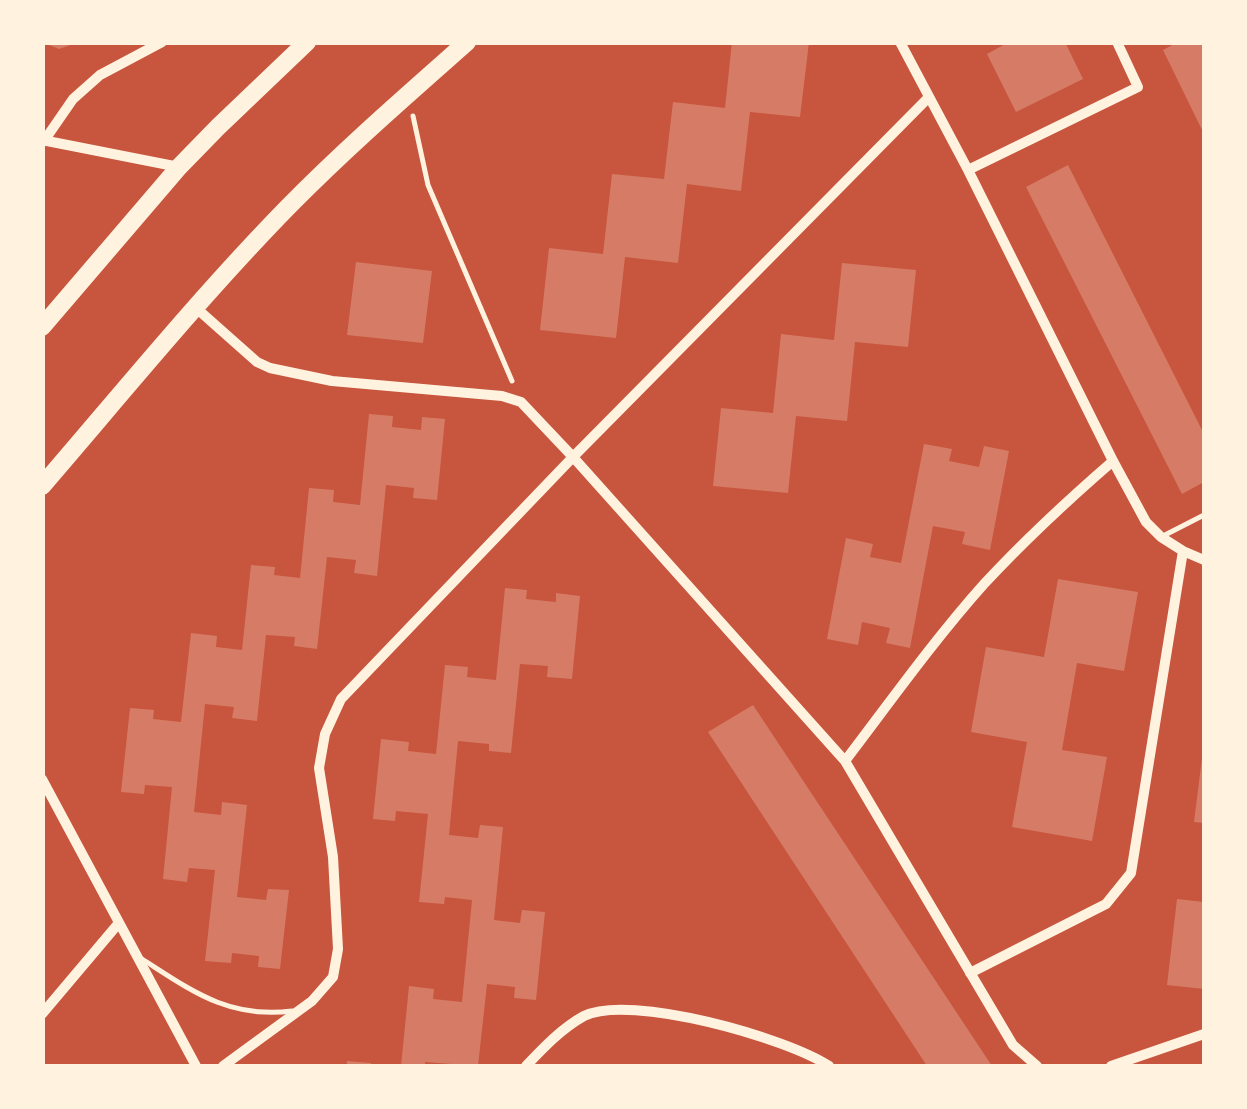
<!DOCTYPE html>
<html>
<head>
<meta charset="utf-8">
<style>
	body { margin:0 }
	#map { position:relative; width:1247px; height:1109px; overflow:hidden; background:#c8553d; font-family:"Crimson Pro",serif }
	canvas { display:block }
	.frame { position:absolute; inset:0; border:45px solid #fff3e0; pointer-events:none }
</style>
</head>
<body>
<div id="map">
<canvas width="1247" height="1109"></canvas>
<div class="frame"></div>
</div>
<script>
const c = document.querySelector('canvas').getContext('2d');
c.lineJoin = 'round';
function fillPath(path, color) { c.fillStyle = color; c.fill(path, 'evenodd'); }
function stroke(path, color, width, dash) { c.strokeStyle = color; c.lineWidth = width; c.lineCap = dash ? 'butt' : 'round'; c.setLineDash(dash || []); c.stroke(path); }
const building = new Path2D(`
	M42,42H76V43L59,49Z
	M732,42H809L800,117L750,112L741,191L687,184L678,263L625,257L616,338L540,330L549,248L603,254L612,174L664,179L673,102L725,108Z
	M1009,42H1065L1083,79L1016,112L987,54Z
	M1178,42H1204V134L1163,50Z
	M1068,165L1204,434V482L1182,494L1026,187Z
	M356,262L432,271L423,343L347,335Z
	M842,263L916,270L908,347L855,342L847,421L796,416L788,493L713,486L721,408L773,413L781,334L834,340Z
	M369,414L393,416L392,427L421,430L422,417L445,419L437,500L413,498L414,488L386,485L377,576L354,573L356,560L327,557L317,649L294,646L295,637L266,635L257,721L232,718L234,707L205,704L194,812L221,815L222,802L247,805L237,897L266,900L268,889L289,890L280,969L258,967L259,956L232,953L231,963L205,961L215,870L189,868L187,882L163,879L172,787L145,785L144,794L121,792L130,708L154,710L153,719L181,722L191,633L217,636L216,647L242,650L251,565L275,567L274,575L300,578L309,488L334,490L333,502L360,505Z
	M924,444L952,449L949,461L979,467L984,446L1009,451L990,550L962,544L965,532L933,526L910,648L886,643L890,628L862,622L858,645L827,639L846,538L873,544L870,557L901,563Z
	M1058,579L1138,592L1124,671L1077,663L1062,750L1107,757L1092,841L1012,827L1027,742L971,732L986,647L1044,657Z
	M505,588L527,590L526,599L556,602V593L580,596L572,679L547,677L548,666L520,664L511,753L489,751V744L458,741L449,835L478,838L480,825L503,827L494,920L520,923L522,910L545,912L536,1000L514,998L515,987L487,984L478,1066L425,1062V1066H401L409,986L434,989L433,999L462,1002L472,900L445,897L444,904L419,902L428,814L396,811L395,821L373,819L381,739L409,742L408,751L436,754L445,665L468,667L467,677L496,680Z
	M753,705L992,1066H927L708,732Z
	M1202,758L1204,759V823L1194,822Z
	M1177,899L1204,902V989L1167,985Z
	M347,1061L371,1063V1066H347Z`);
const path = new Path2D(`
	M413,116L428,185L512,381`);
const service = new Path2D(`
	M1163,536L1204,515
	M142,959C192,991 229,1019 292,1011`);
const minor = new Path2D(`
	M900,42L968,170L1113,461L1146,522L1161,537L1183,551L1204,560
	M42,140L179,167
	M44,141L73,99L100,75L162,42
	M968,170L1138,87L1117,42
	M195,307L257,362L270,368L332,381L502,396L521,402L573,457L845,761L1013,1045L1037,1066
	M845,761C890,702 934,640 984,584C1024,541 1068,500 1113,461
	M42,779L196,1066
	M970,973L1106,904L1131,873L1183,551
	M42,1014L118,924
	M223,1066L312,1001L333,977L338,949L333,857L319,768L325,734L341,699L573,457L929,97
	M526,1066C543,1048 562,1028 584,1016C630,993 787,1038 829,1066
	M1111,1066L1204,1034`);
const primary = new Path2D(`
	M42,327L179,167L218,127L307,42
	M42,486C123,392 201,296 288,207C345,149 406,96 467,42`);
fillPath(building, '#d67c66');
stroke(path, '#fff3e0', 5);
stroke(service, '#fff3e0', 5);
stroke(minor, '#fff3e0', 10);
stroke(primary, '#fff3e0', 18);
</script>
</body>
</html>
